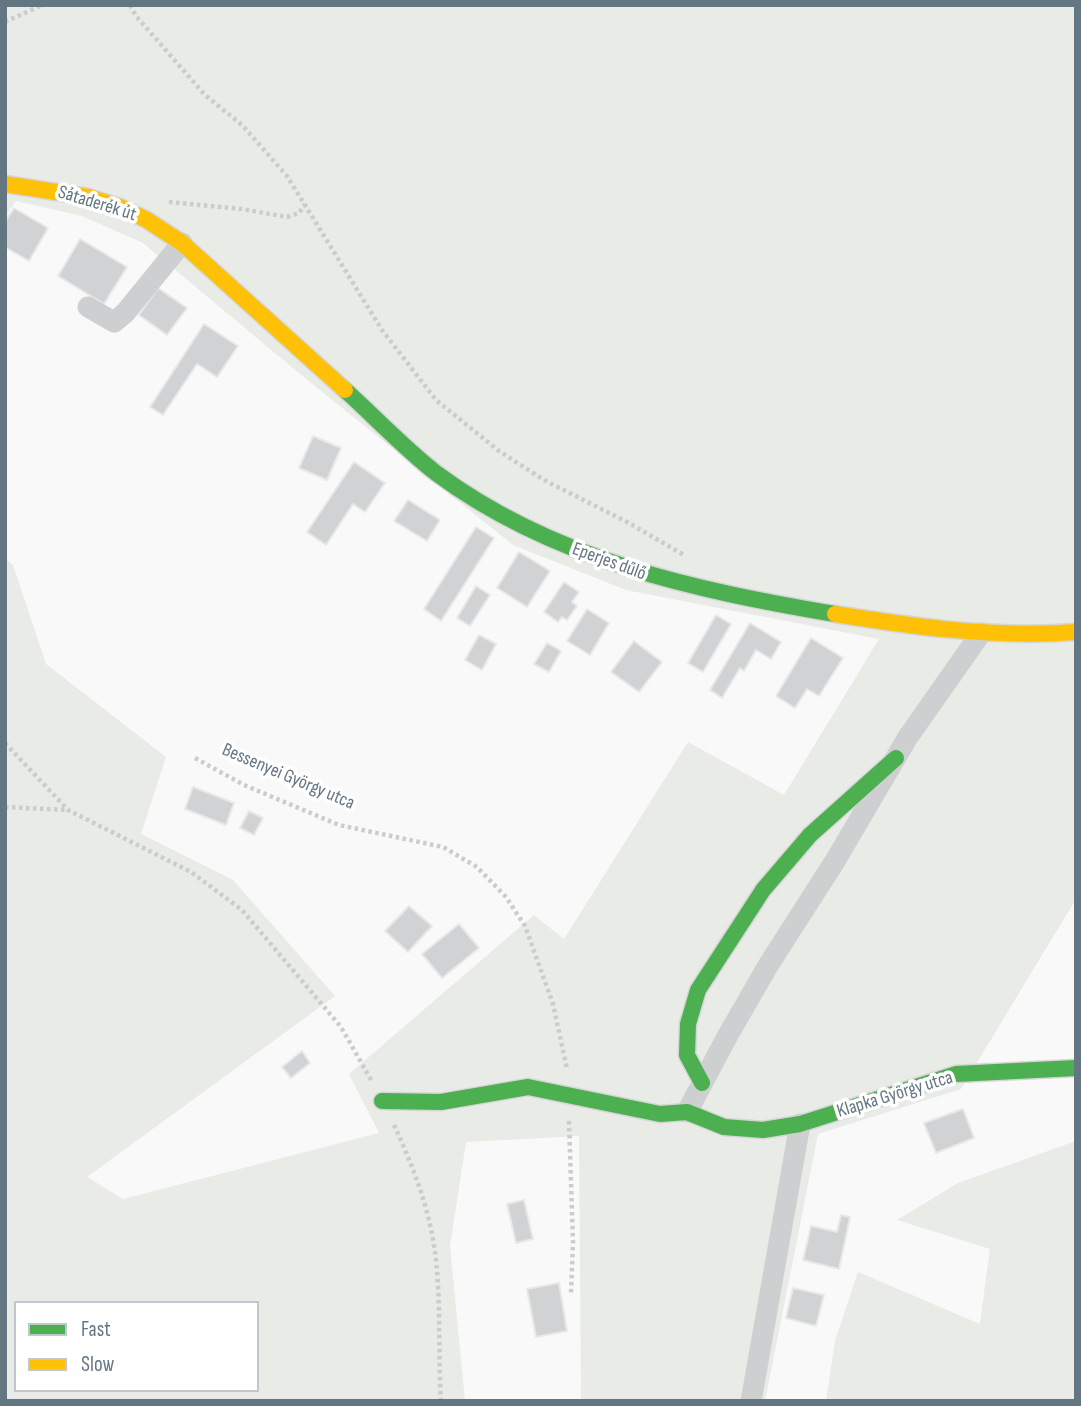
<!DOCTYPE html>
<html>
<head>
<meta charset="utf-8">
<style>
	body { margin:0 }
	#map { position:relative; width:1081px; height:1406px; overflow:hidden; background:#f9f9f9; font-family:"Sofia Sans Condensed",sans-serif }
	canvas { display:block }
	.frame { position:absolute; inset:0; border:7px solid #657683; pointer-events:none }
	.legend { position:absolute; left:14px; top:1301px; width:245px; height:91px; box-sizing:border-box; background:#fff; border:2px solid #c1c8cd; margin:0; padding:9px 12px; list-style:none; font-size:21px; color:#657683 }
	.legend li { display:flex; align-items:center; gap:14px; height:35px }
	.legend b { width:35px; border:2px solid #c1c8cd }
</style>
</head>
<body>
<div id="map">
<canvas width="1081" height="1406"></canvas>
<div class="frame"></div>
<ul class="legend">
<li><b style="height:9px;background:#4caf50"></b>Fast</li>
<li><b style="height:9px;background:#ffc107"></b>Slow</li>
</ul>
</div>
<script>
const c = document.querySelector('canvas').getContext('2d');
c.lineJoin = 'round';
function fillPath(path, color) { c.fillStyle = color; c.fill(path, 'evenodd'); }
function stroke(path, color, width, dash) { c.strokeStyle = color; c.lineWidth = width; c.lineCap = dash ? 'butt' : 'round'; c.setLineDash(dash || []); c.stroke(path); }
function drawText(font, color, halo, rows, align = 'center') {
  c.font = font + ' "Sofia Sans Condensed",sans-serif'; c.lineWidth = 7; c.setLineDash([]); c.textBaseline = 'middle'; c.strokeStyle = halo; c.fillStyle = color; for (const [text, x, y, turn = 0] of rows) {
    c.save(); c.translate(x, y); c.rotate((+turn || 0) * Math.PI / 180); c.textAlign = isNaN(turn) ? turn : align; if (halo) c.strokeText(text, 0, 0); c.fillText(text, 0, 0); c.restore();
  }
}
const green = new Path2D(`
	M5,5H1076V899L961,1089L818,1134L765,1401H581L579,1136L466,1142L450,1246L465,1401H5V558L13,565L46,664L166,757L141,834L233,880L335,996L87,1177L123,1199L379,1133L349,1074L534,915L564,939L688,742L784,795L879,639L626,590L513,545L306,379L143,243L82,216L16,201L5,217ZM16,1303H257V1390H16Z
	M1076,1141V1401H826L835,1341L858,1272L980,1324L990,1249L897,1220L958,1183Z`);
const building = new Path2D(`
	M14,208L48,228L29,261L5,247V222Z
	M80,239L127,267L104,304L58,276Z
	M158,288L187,308L167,335L139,315Z
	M204,324L238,346L217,377L197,364L163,415L150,407Z
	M313,436L341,448L327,480L299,468Z
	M354,462L385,483L365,512L353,504L326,545L307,532Z
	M408,500L440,520L427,541L394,521Z
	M476,527L494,538L441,621L424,609Z
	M519,552L550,571L527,607L497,588Z
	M564,582L579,592L572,602L577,606L567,620L562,617L558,622L544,612Z
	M476,586L490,595L470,626L457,618Z
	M587,609L609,623L590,655L567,641Z
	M716,615L731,624L703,672L688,663Z
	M750,623L781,642L771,659L756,650L744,671L740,668L722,698L710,690Z
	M479,635L496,644L482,670L465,660Z
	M811,638L843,658L819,696L807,689L795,708L776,696Z
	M634,641L662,662L639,692L611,672Z
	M547,643L561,651L549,672L534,664Z
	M193,787L234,803L226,825L185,809Z
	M249,811L263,818L254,835L240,828Z
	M409,906L432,926L408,952L385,931Z
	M459,924L479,948L442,978L422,954Z
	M302,1051L310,1063L291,1078L282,1067Z
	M963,1109L974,1138L936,1153L924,1123Z
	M524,1200L533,1239L516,1243L507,1204Z
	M841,1215L850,1217L839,1269L803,1260L811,1226L837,1232Z
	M559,1283L567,1331L536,1337L527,1289Z
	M793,1288L824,1295L816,1326L786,1318Z`);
const path = new Path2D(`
	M130,5L136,16L205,95L242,125L287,176L382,330L436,400L499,451L544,480L627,522L684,555
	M5,22L42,5
	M169,202L242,209L287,217L299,213L305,204
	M5,743L68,810L191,872L242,910L341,1027L371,1080
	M195,758L244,785L339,825L443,847L477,867L506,897L525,926L553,1004L567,1069
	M5,807L67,810
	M569,1121L573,1242L571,1294
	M394,1125C414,1168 431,1213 436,1260C441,1306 438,1354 441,1401`);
const street = new Path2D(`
	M88,307L114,322L125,313L182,243
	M687,1112L728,1035L769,964L835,861L908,737L981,633
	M751,1401L800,1124`);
const fast = new Path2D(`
	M345,390C375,417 404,448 436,473C553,560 694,590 835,614
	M702,1083L687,1055L688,1024L698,990L763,890L810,835L896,758
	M382,1101L441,1102L528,1087L660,1114L687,1112L724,1127L763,1130L800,1124L956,1074L1076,1068`);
const slow = new Path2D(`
	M5,184L88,197L120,207L147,220L182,243L345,390
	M835,614C916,627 994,638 1076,632`);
const streetNames = [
	["Sátaderék út",97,204,17],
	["Eperjes dűlő",609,562,20],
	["Bessenyei György utca",288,777,23],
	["Klapka György utca",895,1095,-17]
];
fillPath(green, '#e8ebe6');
fillPath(building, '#d0d2d3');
stroke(building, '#e8e8e8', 2);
stroke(fast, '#d5d6d7', 19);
stroke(slow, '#d5d6d7', 19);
stroke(path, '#cbcccd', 4.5, [3.5, 3.5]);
stroke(street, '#cecfd0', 21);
stroke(fast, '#4caf50', 16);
stroke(slow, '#ffc107', 16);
drawText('19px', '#657683', '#fff', streetNames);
</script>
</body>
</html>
